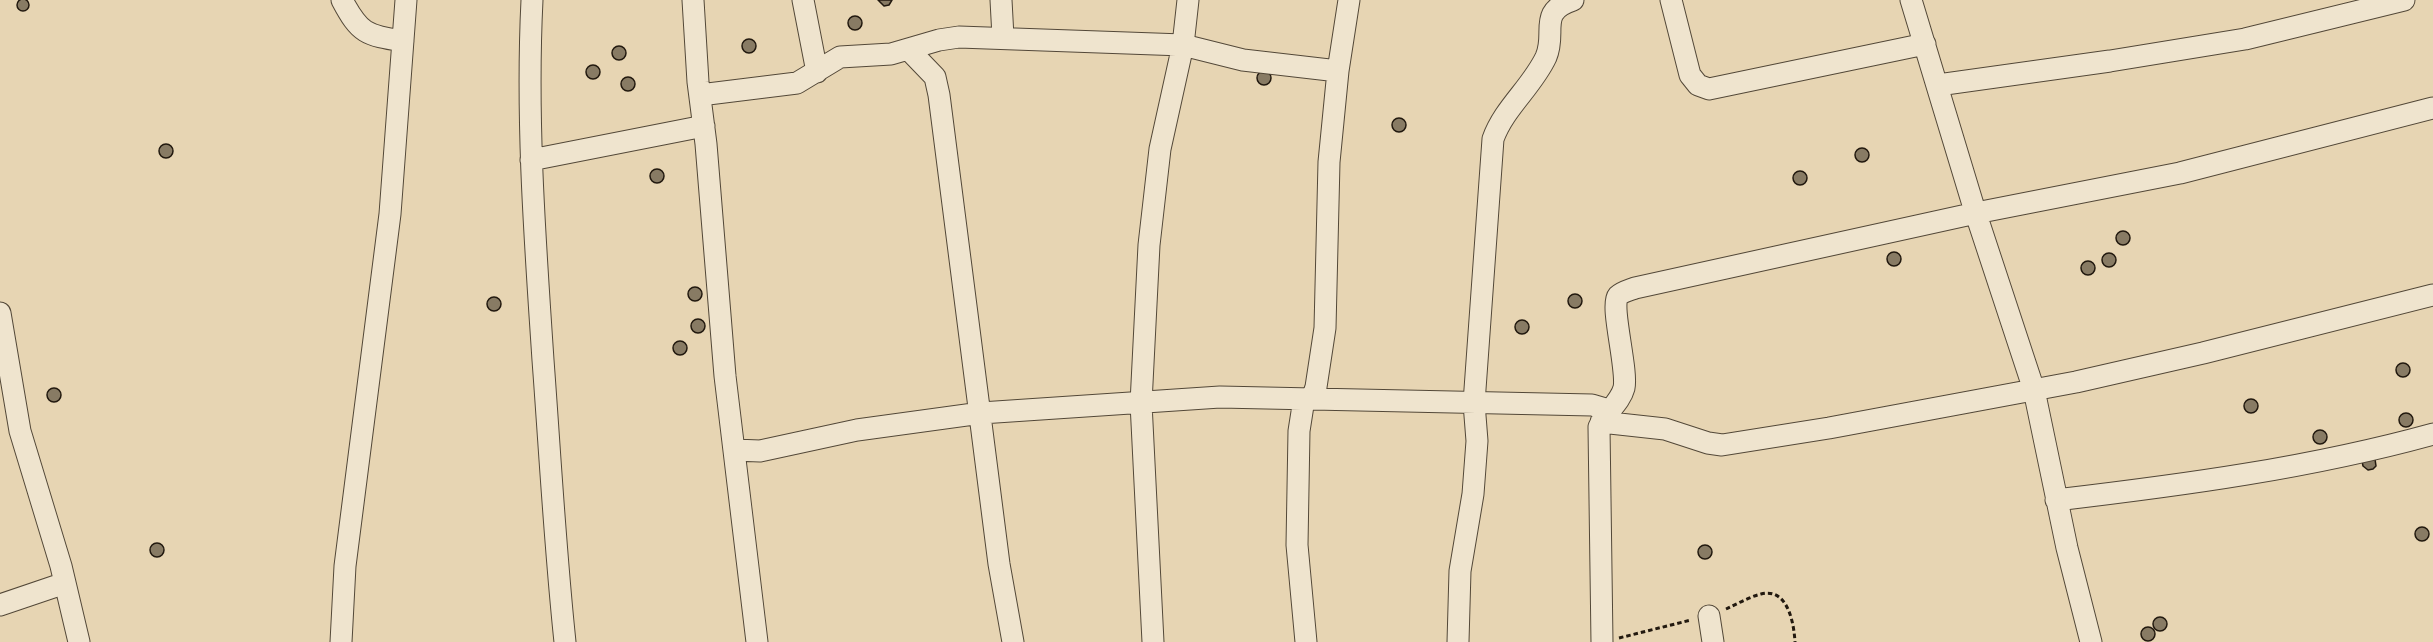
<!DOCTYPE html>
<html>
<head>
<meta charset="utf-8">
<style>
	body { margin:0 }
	canvas { display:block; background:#e7d5b3 }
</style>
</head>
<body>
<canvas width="2433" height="642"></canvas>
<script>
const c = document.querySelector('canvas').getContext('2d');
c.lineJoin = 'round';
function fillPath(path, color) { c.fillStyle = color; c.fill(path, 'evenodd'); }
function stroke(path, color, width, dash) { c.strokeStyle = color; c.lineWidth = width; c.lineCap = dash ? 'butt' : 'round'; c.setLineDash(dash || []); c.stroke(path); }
const building = new Path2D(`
	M17 5a6 6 0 1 1 12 0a6 6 0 1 1-12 0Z
	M878,0H892L889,5L884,6Z
	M848 23a7 7 0 1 1 14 0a7 7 0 1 1-14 0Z
	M742 46a7 7 0 1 1 14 0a7 7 0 1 1-14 0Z
	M612 53a7 7 0 1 1 14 0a7 7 0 1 1-14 0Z
	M586 72a7 7 0 1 1 14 0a7 7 0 1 1-14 0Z
	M1257 78a7 7 0 1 1 14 0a7 7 0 1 1-14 0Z
	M621 84a7 7 0 1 1 14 0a7 7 0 1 1-14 0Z
	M1392 125a7 7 0 1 1 14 0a7 7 0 1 1-14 0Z
	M159 151a7 7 0 1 1 14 0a7 7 0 1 1-14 0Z
	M1855 155a7 7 0 1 1 14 0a7 7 0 1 1-14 0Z
	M650 176a7 7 0 1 1 14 0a7 7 0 1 1-14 0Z
	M1793 178a7 7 0 1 1 14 0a7 7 0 1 1-14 0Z
	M2116 238a7 7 0 1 1 14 0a7 7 0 1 1-14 0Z
	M1887 259a7 7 0 1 1 14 0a7 7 0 1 1-14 0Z
	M2102 260a7 7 0 1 1 14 0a7 7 0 1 1-14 0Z
	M2081 268a7 7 0 1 1 14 0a7 7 0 1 1-14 0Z
	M688 294a7 7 0 1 1 14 0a7 7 0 1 1-14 0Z
	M1568 301a7 7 0 1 1 14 0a7 7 0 1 1-14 0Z
	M487 304a7 7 0 1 1 14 0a7 7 0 1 1-14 0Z
	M691 326a7 7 0 1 1 14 0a7 7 0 1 1-14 0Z
	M1515 327a7 7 0 1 1 14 0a7 7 0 1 1-14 0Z
	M673 348a7 7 0 1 1 14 0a7 7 0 1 1-14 0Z
	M2396 370a7 7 0 1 1 14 0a7 7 0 1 1-14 0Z
	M47 395a7 7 0 1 1 14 0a7 7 0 1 1-14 0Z
	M2244 406a7 7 0 1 1 14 0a7 7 0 1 1-14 0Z
	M2399 420a7 7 0 1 1 14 0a7 7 0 1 1-14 0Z
	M2313 437a7 7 0 1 1 14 0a7 7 0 1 1-14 0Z
	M2375,459L2376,466L2373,469L2368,470L2363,466L2362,461Z
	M2415 534a7 7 0 1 1 14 0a7 7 0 1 1-14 0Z
	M150 550a7 7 0 1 1 14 0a7 7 0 1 1-14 0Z
	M1698 552a7 7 0 1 1 14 0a7 7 0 1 1-14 0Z
	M2153 624a7 7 0 1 1 14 0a7 7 0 1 1-14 0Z
	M2141 634a7 7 0 1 1 14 0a7 7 0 1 1-14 0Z`);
const path = new Path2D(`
	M1726,609C1737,604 1749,597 1761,594C1788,587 1794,624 1795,642
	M1619,638L1691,620`);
const minor = new Path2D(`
	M342,0C360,34 366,35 403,41
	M532,0C526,120 535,240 543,360C550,454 555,548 565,642
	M693,0L698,82L706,144L725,376L757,642
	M803,0L817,72
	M1001,0L1003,37
	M1671,0L1690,75L1698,85L1709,89L1925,44
	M1911,0L1974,208L2034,390L2067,548L2091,642
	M909,50L935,77L939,95L999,564L1013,642
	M1938,85L2110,61L2245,39L2404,0
	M700,95L797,83L840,57L891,54L939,40L959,37L1183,45L1243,60L1338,71
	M531,160L704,126
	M0,313L20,431L61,566L79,642
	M1304,399L1299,431L1297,545L1306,642
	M1312,399L1316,387L1325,328L1329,162L1338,71L1349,0
	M1601,422L1665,429L1708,443L1722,445L1829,428L2076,382L2203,353L2433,295
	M734,450L760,451L857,430L981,413L1220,397L1592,405L1609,410
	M2056,500C2183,485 2310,468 2433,434
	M0,605L65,583
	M1709,616L1713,642
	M341,642L345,566L390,214L406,0
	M1153,642L1141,403L1149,245L1160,149L1183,45L1188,0
	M1458,642L1460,571L1473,494L1477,441L1474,403L1493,139C1504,108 1532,87 1546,57C1557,32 1537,12 1573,0
	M1602,642L1599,427C1605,413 1620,403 1624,388C1628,370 1610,305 1618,296C1622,292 1630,290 1635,288L1976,213L2180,173L2433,108`);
fillPath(building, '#887b64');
stroke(building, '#22190f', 1.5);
stroke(minor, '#534838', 23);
stroke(path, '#22190f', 3, [4.5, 3]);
stroke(minor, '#efe4ce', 21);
</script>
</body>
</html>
